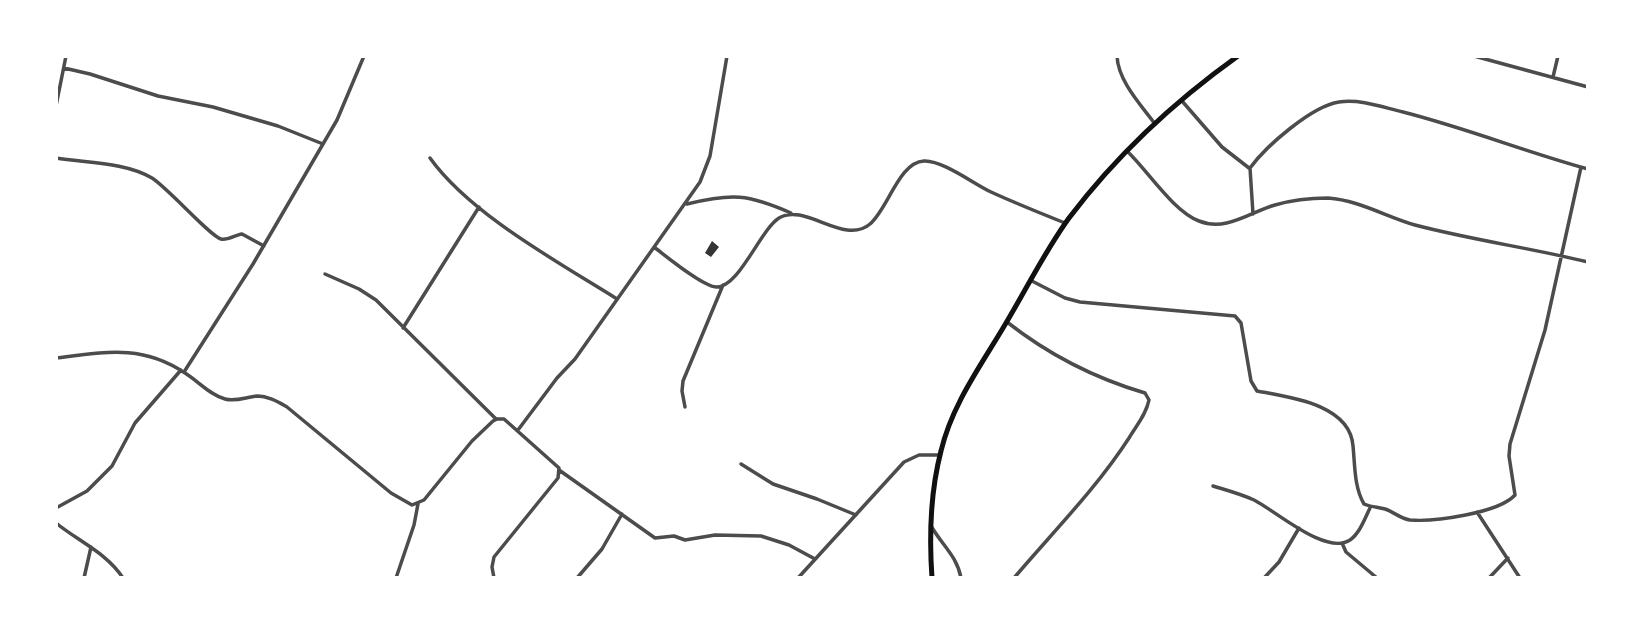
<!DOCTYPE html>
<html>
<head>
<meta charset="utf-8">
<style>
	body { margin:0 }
	#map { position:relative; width:1644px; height:634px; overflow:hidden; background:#fff; font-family:Lato,sans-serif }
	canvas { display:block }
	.frame { position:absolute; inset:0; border:58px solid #fff; pointer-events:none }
</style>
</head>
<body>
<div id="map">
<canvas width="1644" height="634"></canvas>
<div class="frame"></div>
</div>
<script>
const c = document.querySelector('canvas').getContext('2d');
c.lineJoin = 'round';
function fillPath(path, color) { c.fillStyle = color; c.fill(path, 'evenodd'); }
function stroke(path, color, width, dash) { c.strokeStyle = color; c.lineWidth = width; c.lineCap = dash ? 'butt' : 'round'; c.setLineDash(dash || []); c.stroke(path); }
const building = new Path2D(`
	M712,241L719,247L711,257L705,253Z`);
const minor = new Path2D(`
	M1117,56C1118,81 1141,105 1155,124
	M1474,56L1588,87
	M64,68L90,74L158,96L213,107L278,126L323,144
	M1553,77L1558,56
	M1182,101L1222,147L1249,168
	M56,106L66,56
	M1127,151C1148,171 1173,211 1199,221C1226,232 1250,212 1275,205C1292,200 1311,198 1328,198C1358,200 1387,217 1415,225C1472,240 1531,248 1588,262
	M56,158C86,163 125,162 152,178C168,188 210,236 221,239C227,241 235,235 242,234L264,246
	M430,158C470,214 558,262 617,299
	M687,204C732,193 748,194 791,213
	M1253,214L1250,168C1266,146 1312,106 1339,102C1361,99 1382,107 1403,112C1466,128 1526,152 1588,169
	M654,247C666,256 702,286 716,287C739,288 760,230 779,218C805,202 844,246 870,224C888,209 899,162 924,161C942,160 974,184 991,192C1015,203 1040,213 1065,223
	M325,274L359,289L376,300L496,419
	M1030,280L1065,298L1080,302L1235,316L1241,323L1251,381L1257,391C1289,397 1350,404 1353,446C1355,465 1354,487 1364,504C1371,507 1378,507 1385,509C1394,512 1401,519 1410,520C1434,522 1499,513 1515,495L1509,456L1510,444L1545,330L1581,167
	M1007,322C1049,355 1094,378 1145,393L1149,400C1146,415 1136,426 1129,438C1096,489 1053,532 1014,578
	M403,328L479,207
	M56,358C105,352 142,344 185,373C198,381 210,395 225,399C236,402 246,397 257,396C268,396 278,402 287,407L391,493L412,505L424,500L472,441L493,421L497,419H504L559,468L558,478L494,557L492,567L494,578
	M184,372L253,264L337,120L364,56
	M685,407L682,391L683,381L723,285
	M518,430L557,378L575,359L700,182L710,156L727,56
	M741,464L773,484L817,499L856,515
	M559,470L655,538L674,536L685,540L715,535L761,536L789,545L815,559
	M1213,486C1226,490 1241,494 1254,500C1276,511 1326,556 1350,540C1360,533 1365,518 1370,508
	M56,508L87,491L112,466L135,423L181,370
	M1477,512L1520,578
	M56,523C78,541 107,553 123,578
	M931,526C942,545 957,556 961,578
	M1342,543L1346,552L1377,578
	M84,578L91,547
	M396,578L414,525L418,504
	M577,578L602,549L622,514
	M798,578L904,462L919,455H940
	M1264,578L1279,562L1299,528
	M1489,578L1508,558`);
const secondary = new Path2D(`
	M932,578C929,535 930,493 941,451C952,404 982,364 1006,323C1027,288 1045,251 1069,218C1116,156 1175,101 1238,56`);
fillPath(building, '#353535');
stroke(minor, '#4c4c4c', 3.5);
stroke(secondary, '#111', 5);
</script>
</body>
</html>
